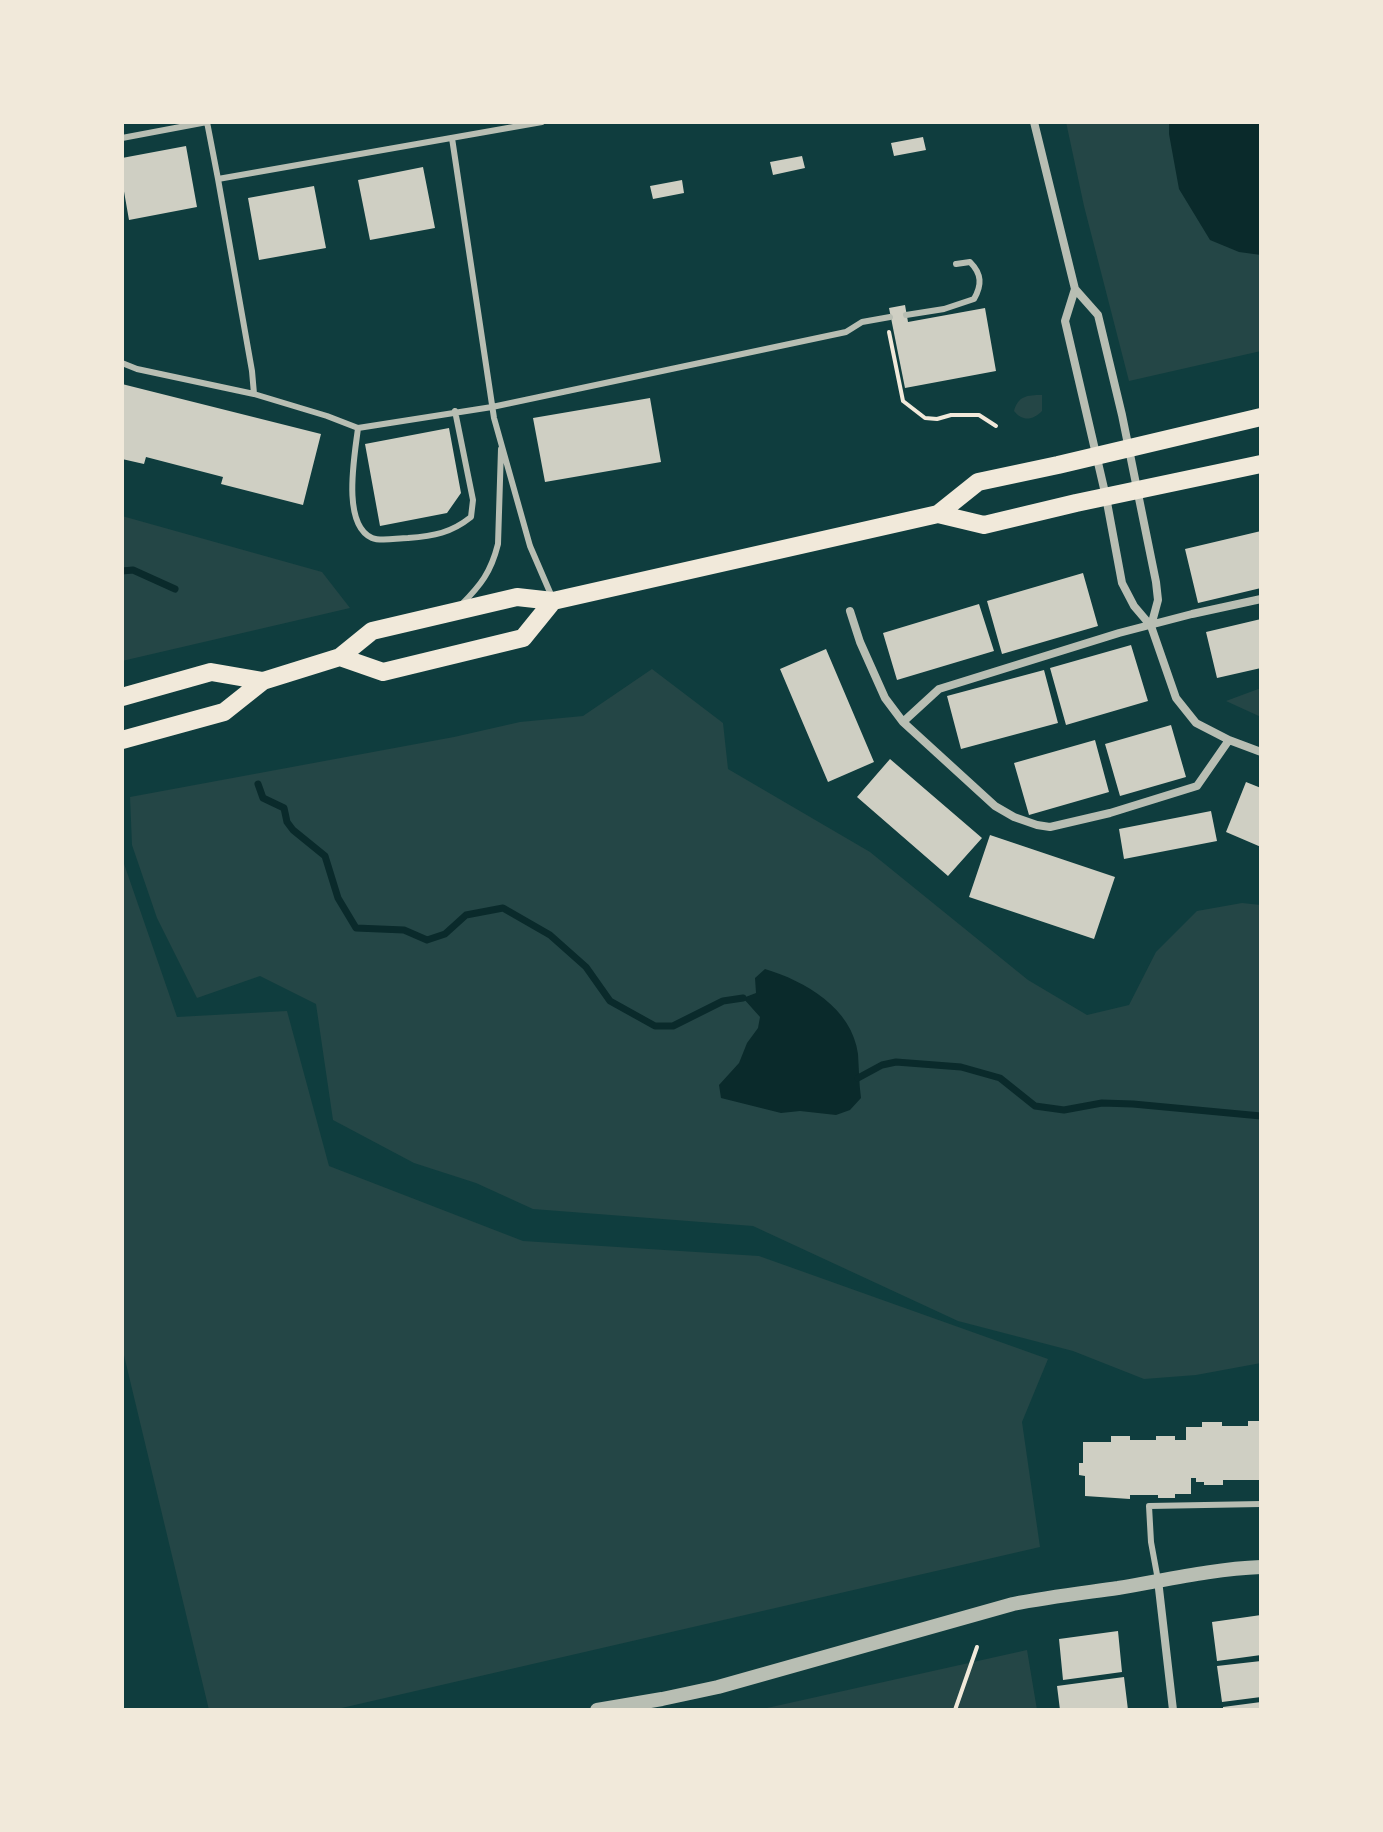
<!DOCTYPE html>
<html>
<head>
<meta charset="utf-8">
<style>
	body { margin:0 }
	#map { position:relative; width:1383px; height:1832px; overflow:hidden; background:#0f3d3e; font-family:"DM Sans",sans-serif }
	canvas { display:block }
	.frame { position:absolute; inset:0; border:124px solid #f1e9da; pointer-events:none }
</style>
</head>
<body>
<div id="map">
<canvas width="1383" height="1832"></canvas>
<div class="frame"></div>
</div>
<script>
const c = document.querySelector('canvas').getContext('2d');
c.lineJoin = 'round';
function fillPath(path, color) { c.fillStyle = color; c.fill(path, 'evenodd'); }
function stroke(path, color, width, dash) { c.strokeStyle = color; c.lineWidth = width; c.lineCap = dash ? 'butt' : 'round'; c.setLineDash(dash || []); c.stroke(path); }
const green = new Path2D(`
	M1066,122H1261V351L1129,381L1084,206Z
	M1042,395V411C1033,420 1023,422 1014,411C1018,396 1027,395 1042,395Z
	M122,516L322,572L350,608L122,661Z
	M652,669L723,723L728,769L870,852L1028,980L1087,1015L1129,1005L1156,952L1197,911L1242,903L1261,905V1363L1196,1375L1144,1379L1073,1351L958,1321L753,1226L533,1209L476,1183L414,1163L333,1120L316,1004L260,976L197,998L157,918L132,845L130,797L454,737L520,722L583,716Z
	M1261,688V717L1226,701Z
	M122,858L177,1017L287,1011L329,1166L523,1241L759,1256L1048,1359L1022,1422L1040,1547L333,1710H209L122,1347Z
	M1027,1650L1037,1710H758Z`);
const water = new Path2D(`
	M1169,122H1261V255L1239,252L1210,240L1179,189L1169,134Z
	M765,969C805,981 852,1008 858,1054C859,1069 859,1084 861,1098L850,1110L836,1115L800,1111L781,1113L721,1098L719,1085L739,1063L747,1043L758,1028L760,1017L743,998L756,993L755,978Z`);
const stream = new Path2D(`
	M122,571L133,570L175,589
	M258,784L263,798L284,808L287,822L293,830L325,856L338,898L356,928L404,930L427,940L445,934L466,915L503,908L550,935L586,967L610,1001L655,1026H673L723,1001L743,998
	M858,1078L882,1065L896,1062L961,1067L1000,1078L1035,1106L1064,1110L1102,1103L1133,1104L1261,1116`);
const building = new Path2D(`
	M923,137L926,150L894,156L891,143Z
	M186,146L197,207L129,220L122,180V158Z
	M802,156L805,168L773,175L770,162Z
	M423,167L435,228L370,240L358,180Z
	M682,180L684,193L653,199L650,186Z
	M314,186L326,248L259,260L248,198Z
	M905,305L908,322L985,308L996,371L905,388L889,308Z
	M122,384L321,434L303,505L221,484L223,477L146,457L144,464L122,459Z
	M650,398L661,462L545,482L533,418Z
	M449,428L461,493L447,513L380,526L365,444Z
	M1261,531V588L1198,603L1185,549Z
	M1083,573L1098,626L1002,654L987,601Z
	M979,604L994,651L897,680L883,633Z
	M1261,619V668L1217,678L1206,632Z
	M1131,645L1148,701L1066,725L1050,668Z
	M826,649L874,762L828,782L780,669Z
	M1044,670L1058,723L961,749L947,696Z
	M1171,725L1186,777L1120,796L1105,744Z
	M1095,740L1109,792L1029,815L1014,763Z
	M890,759L982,838L948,876L857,797Z
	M1246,782L1261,788V847L1226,832Z
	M1211,811L1217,841L1124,859L1119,829Z
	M990,835L1115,877L1094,939L969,897Z
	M1248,1421H1261V1480H1223V1485H1204V1482H1196V1478H1191V1494H1175V1498H1158V1495H1130V1499L1085,1496V1476L1079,1475V1463H1083V1442H1111V1436H1130V1440H1156V1436H1175V1440H1186V1427H1202V1422H1222V1426H1248Z
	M1261,1615V1655L1217,1661L1212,1622Z
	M1118,1631L1122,1672L1063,1680L1059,1639Z
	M1261,1661V1697L1222,1702L1217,1666Z
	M1124,1677L1128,1710H1060L1057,1686Z
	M1261,1702V1710H1223V1707Z`);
const path = new Path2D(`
	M889,332L903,401L925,418L937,419L951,415H979L996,426
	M955,1710L977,1647`);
const service = new Path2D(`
	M207,122L218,179L542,122
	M122,138L207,122
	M452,138L494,418L530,546L552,597
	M218,179L252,371L254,394L327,416L358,428L492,407L846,332L862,322L890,317
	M906,315L944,309L974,299C982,285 982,274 970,262L956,264
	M122,363L137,369L254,394
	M358,428C355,454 341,524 372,538C381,542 397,538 408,538C434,536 451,533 471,517L473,500L455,411
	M461,605C481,585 491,572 498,544L501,449
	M1158,1580L1151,1542L1149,1506L1261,1504`);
const minor = new Path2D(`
	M1034,122L1075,289L1098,315L1122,415L1156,582L1158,600L1151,626
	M1075,289L1065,321L1106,497L1122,583L1134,606L1151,626L1176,698L1196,723L1229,740L1261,752
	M850,611L860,642L885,698L903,722L995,806L1014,817L1037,825L1050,827L1110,813L1197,786L1229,740
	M903,722L939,689L1119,633L1192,614L1261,599
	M1158,1580L1173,1710`);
const tertiary = new Path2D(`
	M597,1710L662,1699L718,1687L1013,1604C1048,1597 1083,1593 1118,1588C1166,1580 1212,1569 1261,1567`);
const primary = new Path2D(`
	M938,514L984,525L1076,503L1261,464
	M340,657L383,672L523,638L553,601
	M122,697L211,672L263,681
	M122,740L224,712L263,681L340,657L372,631L517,597L553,601L938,514L978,482L1058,465L1261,417`);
fillPath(green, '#244646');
fillPath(water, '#0a2a2b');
stroke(stream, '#0a2a2b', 7);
fillPath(building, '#cfcfc3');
stroke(path, '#f1e9da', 4);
stroke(service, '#b8beb3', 6);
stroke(minor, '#b8beb3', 8);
stroke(tertiary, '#b8beb3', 14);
stroke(primary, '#f1e9da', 18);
</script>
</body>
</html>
